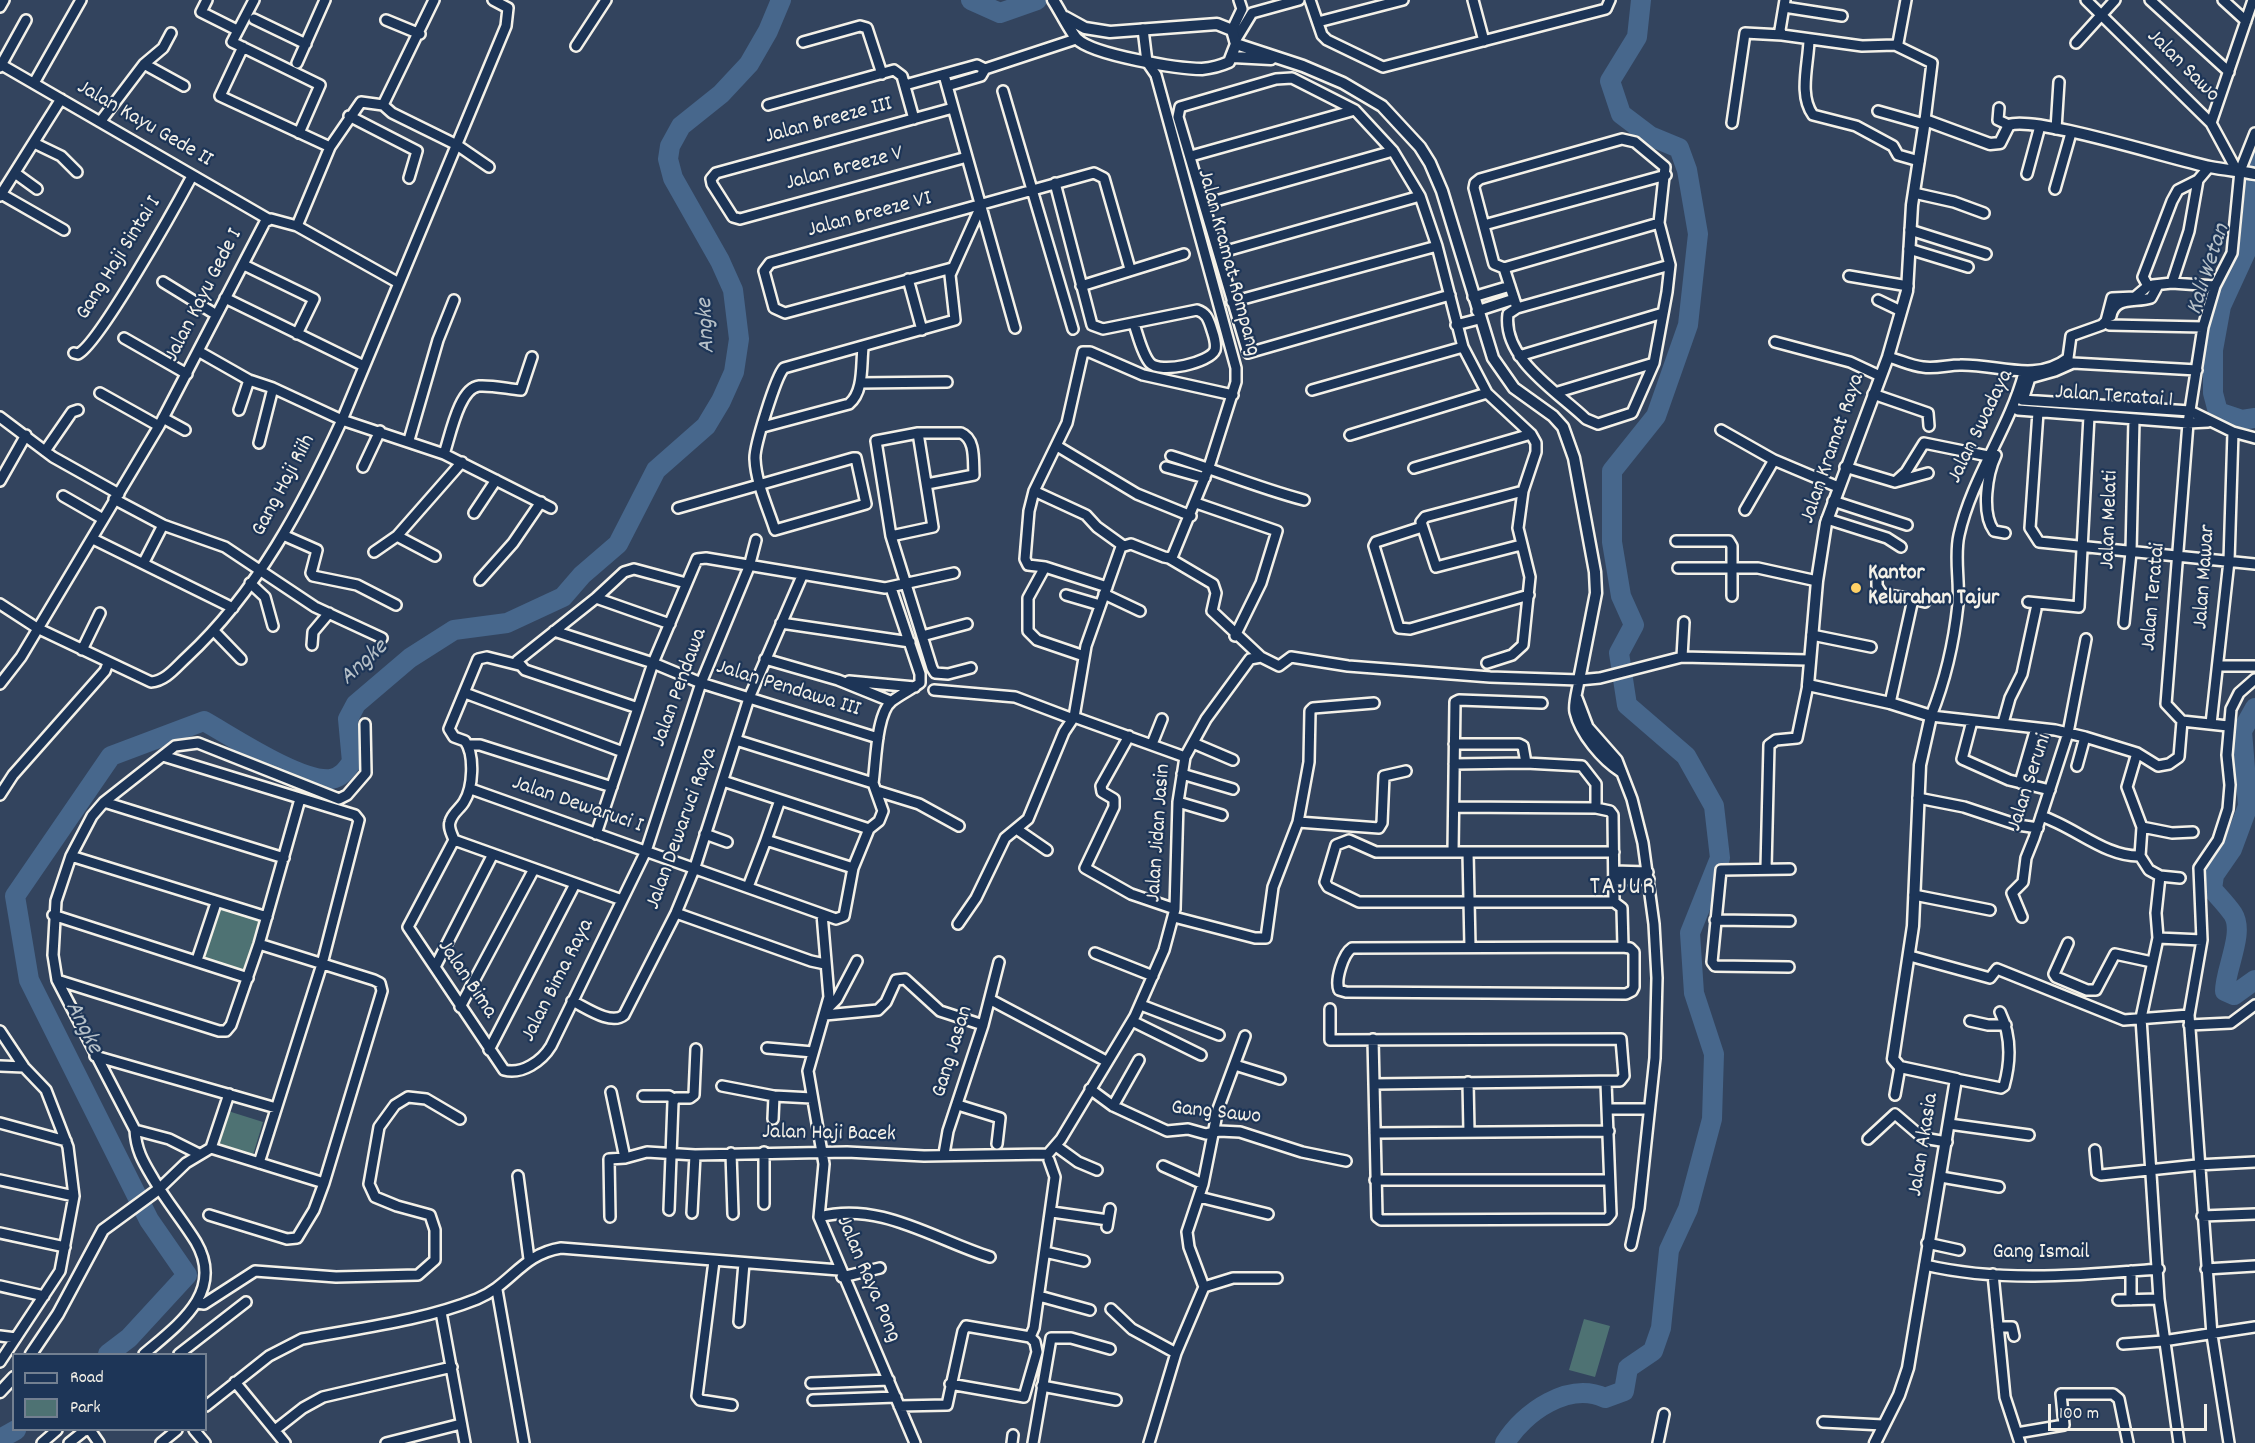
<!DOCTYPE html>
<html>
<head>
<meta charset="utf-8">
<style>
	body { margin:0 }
	#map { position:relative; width:2255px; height:1443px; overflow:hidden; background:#33445e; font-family:Dekko,sans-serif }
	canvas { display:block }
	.legend { position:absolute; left:12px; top:1353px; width:195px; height:78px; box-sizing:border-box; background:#1d3557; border:2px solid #738091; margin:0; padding:8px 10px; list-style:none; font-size:18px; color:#f4f1e8 }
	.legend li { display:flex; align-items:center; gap:12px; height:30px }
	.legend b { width:30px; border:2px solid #738091 }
	.scale { position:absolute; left:2048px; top:1404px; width:159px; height:27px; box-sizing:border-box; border:3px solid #f4f1e8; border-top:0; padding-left:8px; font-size:18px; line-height:21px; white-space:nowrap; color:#f4f1e8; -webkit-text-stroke:4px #1d3557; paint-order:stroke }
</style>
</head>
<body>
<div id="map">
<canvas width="2255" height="1443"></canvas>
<ul class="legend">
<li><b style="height:8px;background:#1d3557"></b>Road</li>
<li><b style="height:16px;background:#4e7273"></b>Park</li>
</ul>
<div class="scale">100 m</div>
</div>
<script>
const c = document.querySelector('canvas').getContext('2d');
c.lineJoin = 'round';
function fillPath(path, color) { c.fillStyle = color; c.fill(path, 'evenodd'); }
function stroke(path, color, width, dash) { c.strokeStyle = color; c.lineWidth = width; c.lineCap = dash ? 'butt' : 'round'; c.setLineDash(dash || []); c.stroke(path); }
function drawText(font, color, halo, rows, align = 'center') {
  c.font = font + ' Dekko,sans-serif'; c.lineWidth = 4.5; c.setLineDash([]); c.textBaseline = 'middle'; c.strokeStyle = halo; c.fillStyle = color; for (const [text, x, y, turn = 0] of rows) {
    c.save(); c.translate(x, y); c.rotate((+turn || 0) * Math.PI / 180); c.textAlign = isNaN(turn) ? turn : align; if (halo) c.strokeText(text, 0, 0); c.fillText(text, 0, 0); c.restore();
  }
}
const green = new Path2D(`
	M218,907L261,919L246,975L201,958Z
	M228,1111L263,1122L253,1155L217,1144Z
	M1584,1319L1610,1326L1595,1377L1569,1370Z`);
const river = new Path2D(`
	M971,0L1000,13L1037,0
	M2255,142L2250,153L2255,190L2250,243L2221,306L2213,350V393L2218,412L2242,420L2255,418
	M2255,708L2242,731L2248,806L2232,849L2214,875L2212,889C2219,897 2227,905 2233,914C2245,933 2225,969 2225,991L2234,995L2255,980
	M108,1354L129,1338L187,1275L149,1220L29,980L15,896L111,756L204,721C231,736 301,783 331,779C342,777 347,769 352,762L348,719L356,704L410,658L454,630L507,623L563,597L582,575L618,544L656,470L706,426L721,401L734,372L739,339L733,290L720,261L673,178L668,159L670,146L681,126L721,94L749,64L768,31L781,0
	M0,1439L16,1430
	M1505,1443C1524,1412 1569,1381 1605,1398L1624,1391L1628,1368L1653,1351L1661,1328L1669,1250L1688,1209L1712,1119L1714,1054L1694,993L1690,933L1720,858L1714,806L1686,756L1627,705L1619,653L1634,625L1621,596L1612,542V471L1656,416L1688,325L1698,234L1687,170L1679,148L1650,136L1621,114L1610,81L1637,37L1641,0`);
const minor = new Path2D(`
	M207,0L201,12L237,30
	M254,0L232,42L320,85L299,133
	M493,0L508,8L506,26L342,420L444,454L551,508
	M1310,0L1322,35L1327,40L1383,67L1606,9L1610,0
	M1473,0L1484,41
	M1785,0L1780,30L1782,35L1862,46L1895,45L1898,43L1906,0
	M2086,0L2211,123L2237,171
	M2150,0L2229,72
	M2223,0L2246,21
	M0,7L4,0
	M1784,7L1842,16
	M254,19L306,44
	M386,20L420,34
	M1318,22L1403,0
	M1232,30L1242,9L1239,0
	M1809,39C1809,62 1798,95 1813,115L1856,126L1893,146L1898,155L1919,161
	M1235,41L1252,13L1299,0
	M803,42L860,26L867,28L882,74
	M2076,43L2115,0
	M1895,45L1932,63L1925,120
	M576,46L606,0
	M243,47L220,96L330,147
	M297,63L325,0
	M0,64L268,219
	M144,64L184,86
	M0,67L26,20
	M944,75L1015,328
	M34,83L81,0
	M905,85L977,65L985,69
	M947,86L981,76L985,69L1076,39
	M1003,91L1073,329
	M383,105L392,113L457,145L489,167
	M383,105L434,0
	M768,105L894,70L902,76L914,119
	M953,108L716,173L711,179L712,184L733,217L740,219L967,157
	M1999,108L1998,120L2009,125
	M1878,111L1924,124
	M349,116L417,151L409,178
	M100,122L144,64L163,48L171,33
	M1732,123L1745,33L1782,35
	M2211,123L2253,0
	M2056,129L2059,82
	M34,143L61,156L77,172
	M1191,156L1355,110
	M15,173L37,189
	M2027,174L2040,126
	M1055,183L1092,325L1103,329L1197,310C1206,313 1208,318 1211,327C1213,334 1217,342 1215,350C1210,363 1160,374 1150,363C1142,354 1138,335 1134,324
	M2055,189L2071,133
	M1914,193L1954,202L1984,213
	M1,194L64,230
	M0,196L61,99
	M1205,204L1393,151
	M1484,225L1666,175
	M297,226L397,282
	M1910,230L1986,254
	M1909,249L1968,267
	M1219,253L1420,196
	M244,265L314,299L297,334
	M952,268L785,313L774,308L764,271L770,263L1094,173L1104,178L1130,269
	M1504,268L1494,264L1474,188L1475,183L1480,179L1622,139L1635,142L1665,167L1659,223L1670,265L1667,292L1654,363L1632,413L1598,424L1586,419C1558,392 1502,359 1508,314L1517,308L1670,265
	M1504,268L1659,223
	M1504,268L1517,308
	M1849,276L1908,286
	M908,279L922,330
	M163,282L215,314
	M2172,283L2189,231L2198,180L2209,167
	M2153,285L2172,283L2215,286
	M1081,286L1184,254
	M2148,286L2143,277L2172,201L2178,190L2198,180
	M1450,295L1248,353L1178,117L1180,107L1276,79L1292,78L1355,110L1393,151L1420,196L1437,246L1463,347L1487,393L1531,434L1536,443V452L1523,491L1518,528L1530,577L1523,645L1512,655L1487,663
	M1473,297L1510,286
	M225,298L364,366
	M1878,300L1901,311
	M1232,302L1437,246
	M1477,311L1514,299
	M2111,316C2115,296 2135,303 2151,298L2158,285
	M1456,325L1479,319
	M2109,325L2203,327
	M124,338L187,374
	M1775,342L1850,362L1880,376
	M74,353L78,354C99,344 177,204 192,176
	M1519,356L1663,313
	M1888,357C1900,360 1911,366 1923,367C1936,369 1948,365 1960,365C1998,364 2035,383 2068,358L2071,336L2102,325L2106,321L2112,298L2135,297L2148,286
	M2073,363L2197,370
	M2024,373C2009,429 1972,477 1959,535C1954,557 1960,581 1958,604C1954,642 1945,681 1931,716L2055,730L2085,737L2137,753L2158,766L2169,764L2179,757L2182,721
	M860,383L947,382
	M1312,390L1463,347
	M1558,392L1654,363
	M100,393L159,426
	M1873,394L1928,413L1929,426
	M2024,397L2030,378L2055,371L2073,363
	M2022,400L2190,411L2233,432L2255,438
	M239,410L249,380
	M2018,410L2188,423L2208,422
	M2038,412L2030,528L2039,542L2255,564
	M0,417L53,457L119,494
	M163,418L185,430
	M763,427L849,404C864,392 861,365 863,348
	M1721,430L1774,460L1838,487
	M1350,435L1487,393
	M409,440L438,340L454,300
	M259,443L273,388
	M1057,446L1137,494L1191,516
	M45,451L72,412L78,410
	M444,454C450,437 459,388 479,386C492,385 508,389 521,390L532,357
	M1996,455C1987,474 1981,513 1994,531L2005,533
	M1171,456C1216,470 1258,488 1304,500
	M363,467L380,431
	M1166,467L1205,478
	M1845,467L1895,482L1928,473
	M1414,468L1531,434
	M0,481L26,435
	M1895,482L1906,472L1924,443L1988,456
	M927,484L974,475C973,461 976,439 961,433H918L876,441L891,536L932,668L935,673L948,674L971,668
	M1034,491L1086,515L1097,527L1122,545
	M63,496L103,519
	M114,499L163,525L225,547L315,607L382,638
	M1833,501L1907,525
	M1196,503L1277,531L1261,583L1235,636
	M678,508L853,458H856L866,504L775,530C768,508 756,483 755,459C754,447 776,376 784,368L955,320L950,275L981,206
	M1745,510L1774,460
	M474,513L496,480
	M1827,519L1887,538L1901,547
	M1422,527L1376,542L1374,546L1399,628L1410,629L1529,595
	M283,535L317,550L311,573L313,576L357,585L396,605
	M397,536L435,556
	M891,536L933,527L918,433
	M93,539L233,608
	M1676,541H1729L1732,546V596
	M1521,545L1436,567L1421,522L1425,517L1523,491
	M374,552L397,536L462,462
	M1169,558L1213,584L1216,593L1212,611L1261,657
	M144,562L163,525
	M1045,567L1028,598V631L1037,640L1084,656
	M1678,568H1758L1817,581
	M1877,575V586L1882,594L1913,599L1890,703
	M480,580L513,543L541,502
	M250,583L265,597L273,626
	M1107,587L1045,567L1028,565L1025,559L1029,511L1034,491L1067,423L1083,352H1090L1143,375L1233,395
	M1104,594L1140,611
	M1066,595L1100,605
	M596,598L670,624
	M1913,599L1925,602
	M2028,602L2079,607L2089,416
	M0,604L37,628L151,682C166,681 176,667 187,657C257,592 303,505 342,420L273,388L249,380L198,351
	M781,623L910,642
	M2124,623L2131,552L2134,419
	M214,631L241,659
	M554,631L653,663L701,683L878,738
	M1812,635L1871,647
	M922,636L967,624
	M312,645L313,632L329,613
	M82,650L100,613
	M1682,657L1684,622
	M765,659L838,680L890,701
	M2218,666H2255
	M1579,680C1578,689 1573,704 1575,712C1580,734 1602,760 1621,772
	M849,681L915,687
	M0,684L21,657L159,426L265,222L271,219L297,226L330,147L361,102L383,105
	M934,690L1015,697L1073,719
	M465,693L623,752
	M1577,698L1588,727L1617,760L1632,799L1643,843L1654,924L1657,978L1655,1058L1639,1208L1631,1245
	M638,708L525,670L517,661L596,598L624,572L634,569L686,583
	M1074,717L1185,757
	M1972,721L1962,759L2009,780L2050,790
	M2003,723L2010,698L2022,674L2036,609
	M2211,724L2229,561L2233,432
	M2228,726L2182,721L2166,704L2188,423L2203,327L2215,286L2232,253L2240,171L2255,133
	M1129,736L1101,786L1102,792L1114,799V807L1085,868L1131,894L1175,909
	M736,740L873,783
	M1193,743L1233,760
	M1152,744L1162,719
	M1454,744H1519L1523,746L1526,763
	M468,745H480L612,787
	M2137,753L2127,787L2142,827L2140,856L2149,870L2160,876L2180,878
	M163,756L355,815L359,820L322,964L259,1163
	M1454,764L1526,763L1582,766L1596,784V808
	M2077,766L2085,737
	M1182,774L1233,789
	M723,781L869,829
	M873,783C876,764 876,713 892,701C901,694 912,689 920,683V674L891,588
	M2020,783L2036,728
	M471,789L836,919L844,916L853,868L869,829L879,821L883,811L873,783
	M877,791L919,804L959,826
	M0,795L13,775L105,671L108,663
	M1918,798L1964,807L2018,825L2038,828
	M780,800L766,840L853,868
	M104,802L284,858
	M1178,802L1222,815
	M1454,807L1596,808L1610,811L1613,815L1614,902
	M2041,816C2075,827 2105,857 2140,856
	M1298,822L1379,828L1382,823L1384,776L1406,771
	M2142,827L2172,833L2193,832
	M1018,830L1047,850
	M596,834L653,663L697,559L706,558L885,588L954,573
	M705,834L727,842
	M454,840L408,927L504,1070C522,1075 542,1061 551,1046L646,851L701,683L749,567L756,540
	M454,840C452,834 448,828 450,822C452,813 460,809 464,802C473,788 475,755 465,741L454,737L449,729L478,659L487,657L519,665
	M454,840L622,900
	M1453,852L1455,702L1459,700L1542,703
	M1468,852L1470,947
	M1614,852H1376L1349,840L1336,845L1325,882L1328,887L1359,902H1614L1622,908L1623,947
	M71,856L267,917
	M1766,868L1769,745L1776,740L1797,738L1808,685
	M1614,871L1648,872
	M1614,880L1649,879
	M748,887L766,840
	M1914,895L1990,910
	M676,913L811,961L825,964
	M822,914L829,997L808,1071L824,1164L819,1217L915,1443
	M53,915L248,978
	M1174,917L1255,938H1266L1273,887L1298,822L1309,762L1310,711L1313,708L1374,703
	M2022,917L2012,893L2023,882L2026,858L2034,838L2068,733L2086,639
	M1715,920L1790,921
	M958,924L976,898L1005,838L1028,819L1064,732L1074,717L1086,646L1121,547L1131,544L1164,557L1169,558L1173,555L1209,467L1236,382V368L1156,75L1147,62L1143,29
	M2158,938L2156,913L2160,876
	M2068,943L2054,974L2056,977L2087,990H2096L2115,954L2152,962
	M1623,947L1630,948L1634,952V987L1632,991L1626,994L1346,992L1339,990C1335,980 1343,954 1352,948Z
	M1095,953L1153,976
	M1910,956L1990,978L1997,969L2124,1020L2189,1015
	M197,960L216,903
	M435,967L493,854
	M1789,967L1715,966L1712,962L1721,870L1790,869
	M57,980L219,1031H226L231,1025L259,944L300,799
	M991,1000L1106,1061
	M572,1001C585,1007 611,1026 624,1015L676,913L695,867L749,698L802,576
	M1141,1005L1219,1035
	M460,1007L534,869
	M827,1009L837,999L857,961
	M1330,1009V1040L1621,1039L1624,1076L1620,1081L1374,1084
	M825,1015L878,1010L886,1002L896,980L905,979L940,1011L983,1025
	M1132,1021L1201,1055
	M1970,1021L1988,1025H2006
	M2189,1025L2231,1023L2255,1005
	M0,1031L24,1067L46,1090L68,1147L74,1196L60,1271L0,1362
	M1373,1039L1377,1217L1381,1220L1607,1219L1611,1214L1606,1082
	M767,1048L813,1052
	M489,1050L575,884
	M95,1056L276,1108
	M1235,1065L1280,1079
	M0,1066L24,1067
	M1956,1079L2001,1088L2004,1086C2011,1061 2011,1035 2000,1012
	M1468,1082L1469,1132
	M722,1086L774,1096L812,1098
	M1090,1089L1113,1106L1167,1131L1188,1129L1206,1134L1219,1131L1240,1132L1302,1152L1346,1161
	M611,1092L625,1158
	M1895,1095L1900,1067
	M643,1096H669L674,1099
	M958,1105L1000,1118L997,1144
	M1113,1106L1139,1060
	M1608,1109H1649
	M773,1119L774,1096
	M0,1123L66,1141
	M1949,1124L2029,1135
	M135,1130C136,1151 144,1163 154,1180C167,1202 183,1221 196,1242C225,1292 179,1324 144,1354
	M1375,1133L1609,1131
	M1868,1139L1895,1114L1923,1138L1947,1142
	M1056,1146L1078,1162L1097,1170
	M211,1148L324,1183
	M2095,1150L2097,1173L2101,1175L2197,1165L2255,1162
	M764,1152V1204
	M731,1153L733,1214
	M199,1154L169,1139L135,1130L57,980L53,955L56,901L71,856L92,816L104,802L175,746L198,743L339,799L347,795L366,773L365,724
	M944,1154L948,1131L983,1025L999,962
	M1163,1166L1203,1184
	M518,1176L529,1259
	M1941,1177L1999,1187
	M0,1180L74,1196
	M1375,1180H1609
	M159,1189L186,1163L211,1148L229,1094
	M1199,1197L1268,1214
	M669,1210L673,1102L676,1098H690L694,1095L696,1049
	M1052,1212L1108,1220
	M692,1213L695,1155
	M209,1215L287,1239L297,1238L314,1210L324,1183L382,991L380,983L374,980L259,944
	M2202,1216L2255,1214
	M610,1217L609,1159L625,1158L647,1152L695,1155L847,1152L924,1156L1048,1154L1061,1139L1135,1016L1164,950L1175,909L1178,802L1185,757L1206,719L1250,659L1261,657L1279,666L1291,657L1348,666L1490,677L1579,680L1600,678L1682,657L1808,660
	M819,1217C880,1201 933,1239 990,1257
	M1107,1227L1110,1209
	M0,1233L65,1247
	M1927,1243L1959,1250
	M1045,1252L1084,1261
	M714,1261L697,1396L700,1400L732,1405
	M1925,1265C2001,1283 2082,1275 2159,1269
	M2206,1269L2255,1266
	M1993,1274L2005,1397L2020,1443
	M842,1277L880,1268
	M0,1286L44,1296
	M1204,1287L1233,1278H1277
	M497,1290L524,1443
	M1039,1296L1090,1310
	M2159,1299L2141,1018L2158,938L2202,940
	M2118,1300L2159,1299L2179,1443
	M2131,1300V1271
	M197,1303L204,1304L255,1271L336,1277L418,1275L435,1260V1230L430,1215L397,1206L375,1197L369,1184L379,1127L395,1105L408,1097L426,1099L460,1119
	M1111,1309L1132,1329L1176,1353
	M441,1312L465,1443
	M739,1322L744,1263
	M1998,1327H2012L2014,1336
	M0,1336L16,1338
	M1030,1337L1034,1328L1055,1177L1049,1160
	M2123,1344L2163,1341L2255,1327
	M179,1354L246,1302
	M235,1382L285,1443
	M811,1383L889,1380
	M1042,1386L1116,1400
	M813,1400L896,1397
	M206,1406L269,1356L302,1339C360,1328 422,1321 477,1299C511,1285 522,1254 561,1248L839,1270
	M899,1406L947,1405L963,1331L966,1326L1030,1337L1035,1342L1037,1352L1024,1397L950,1384
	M1823,1422L1883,1425
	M194,1430L205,1443
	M275,1430L303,1408L323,1397L452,1367
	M2017,1433L2064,1425L2061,1394H2113L2119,1399L2128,1443
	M42,1443L57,1430
	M69,1443L84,1431L90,1430L99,1443
	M161,1443L177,1430
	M386,1443L461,1424
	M1012,1443L1013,1435
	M1033,1443L1051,1338H1071L1110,1349
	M1149,1443L1176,1353L1204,1287L1189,1247L1187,1232L1203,1184L1218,1109L1245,1036
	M1658,1443L1664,1414
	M2229,1443L2212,1335L2189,1015L2202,940L2199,868L2218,840L2228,809L2230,785L2227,755L2231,709L2239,693L2255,679`);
const tertiary = new Path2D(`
	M1053,0C1059,9 1071,33 1077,39C1093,55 1179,69 1202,69C1212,68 1220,66 1229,62L1236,44L1232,30L1217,24L1110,32L1085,28L1065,17
	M1236,44L1303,66L1343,83L1382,106L1420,147L1430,163L1442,191L1493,358L1514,388L1553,416L1563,427L1574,458L1595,572L1596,593L1579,680
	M1233,57L1271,59
	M31,1354L58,1314L103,1230L159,1189
	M0,1392L14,1377
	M1875,1443L1899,1395L1908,1368L1956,1079L1900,1067L1893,1059L1913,926L1920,765L1931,716L1890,703L1808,685L1817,581L1826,523L1888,357L1907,291L1912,205L1925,120L1990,144L2000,143L2009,125C2034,115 2174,160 2210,167C2225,170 2240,171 2255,174`);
const markers = [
	[1856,588,6,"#ffd166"]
];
const streetNames = [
	["Jalan Sawo",2182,67,45],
	["Jalan Breeze III",829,122,-15],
	["Jalan Kayu Gede II",144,125,30],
	["Jalan Breeze V",845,170,-15],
	["Jalan Breeze VI",870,216,-15],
	["Gang Haji Sintai I",120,259,-58],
	["Jalan Kramat Rompang",1227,263,75],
	["Jalan Kayu Gede I",205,296,-63],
	["Jalan Teratai 1",2114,398,4],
	["Jalan Swadaya",1982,427,-64],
	["Jalan Kramat Raya",1834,449,-71],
	["Gang Haji Riih",285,486,-62],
	["Jalan Melati",2111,520,-88],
	["Jalan Mawar",2206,577,-86],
	["Jalan Teratai",2155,597,-85],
	["Jalan Pendawa",681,688,-70],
	["Jalan Pendawa III",788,690,17],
	["Jalan Seruni",2031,783,-72],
	["Jalan Dewaruci I",577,806,19],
	["Jalan Dewaruci Raya",683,829,-70],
	["Jalan Jidan Jasin",1160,833,-86],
	["Jalan Bima",466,980,56],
	["Jalan Bima Raya",559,981,-63],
	["Gang Jasan",954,1052,-73],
	["Gang Sawo",1216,1114,6],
	["Jalan Haji Bacek",829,1135,1],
	["Jalan Akasia",1925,1145,-81],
	["Gang Ismail",2041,1254],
	["Jalan Raya Pong",867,1280,67]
];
const poiNames = [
	["Kantor",1868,575],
	["Kelurahan Tajur",1868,600]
];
const waterNames = [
	["Kali Wetan",2210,270,-72],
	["Angke",708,326,-93],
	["Angke",365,664,-42],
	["Angke",82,1028,63]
];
const quarterNames = [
	["TAJUR",1623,889]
];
fillPath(green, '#4e7273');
stroke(river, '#47678c', 20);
stroke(minor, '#f4f1e8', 14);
stroke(tertiary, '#f4f1e8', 15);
stroke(minor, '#1d3557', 9);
stroke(tertiary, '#1d3557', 10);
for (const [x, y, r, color] of markers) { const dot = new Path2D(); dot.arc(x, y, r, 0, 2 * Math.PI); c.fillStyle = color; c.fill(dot); stroke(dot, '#1d3557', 2); }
drawText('22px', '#f4f1e8', '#1d3557', streetNames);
drawText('bold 22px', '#f4f1e8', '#1d3557', poiNames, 'left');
drawText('italic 24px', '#b7c1c8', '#1d3557', waterNames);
c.letterSpacing = '1.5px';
drawText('26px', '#f4f1e8', '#1d3557', quarterNames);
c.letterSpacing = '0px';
</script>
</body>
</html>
